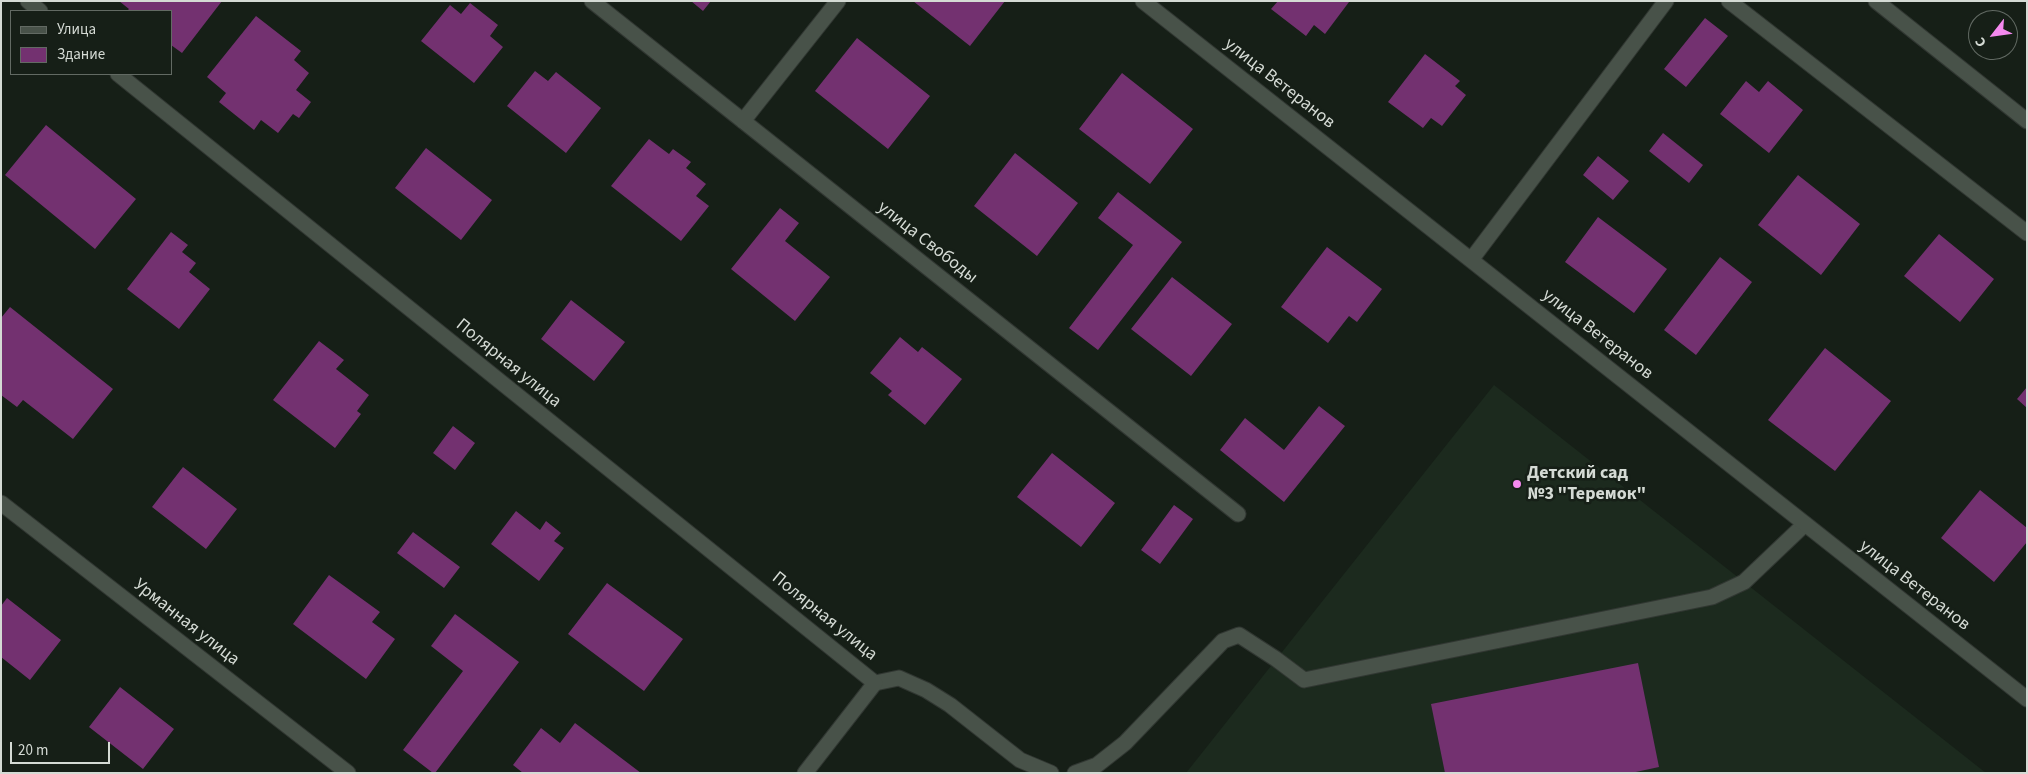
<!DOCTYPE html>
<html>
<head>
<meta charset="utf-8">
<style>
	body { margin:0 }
	#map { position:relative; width:2028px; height:774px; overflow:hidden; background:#161f17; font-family:"Source Sans 3",sans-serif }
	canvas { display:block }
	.frame { position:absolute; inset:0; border:2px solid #d4dad4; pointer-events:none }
	.legend { position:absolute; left:10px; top:10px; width:162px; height:65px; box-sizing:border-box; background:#161f17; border:1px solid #626a63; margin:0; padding:6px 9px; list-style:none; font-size:15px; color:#d4dad4 }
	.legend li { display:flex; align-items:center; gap:10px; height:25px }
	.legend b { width:25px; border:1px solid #626a63 }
	.north { position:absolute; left:1968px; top:10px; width:50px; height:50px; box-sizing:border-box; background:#161f17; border:1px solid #626a63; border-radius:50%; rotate:240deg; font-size:14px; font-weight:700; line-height:20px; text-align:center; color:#d4dad4 }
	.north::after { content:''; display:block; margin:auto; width:18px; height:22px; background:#f589ef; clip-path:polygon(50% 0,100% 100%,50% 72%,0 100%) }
	.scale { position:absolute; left:10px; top:742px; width:100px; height:22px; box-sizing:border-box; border:2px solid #d4dad4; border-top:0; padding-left:6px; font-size:15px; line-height:18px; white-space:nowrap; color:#d4dad4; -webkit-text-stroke:4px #161f17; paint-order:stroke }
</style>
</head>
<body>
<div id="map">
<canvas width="2028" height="774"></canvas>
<div class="frame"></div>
<ul class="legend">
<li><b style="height:6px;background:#485249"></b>Улица</li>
<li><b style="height:14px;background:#733170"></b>Здание</li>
</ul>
<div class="north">С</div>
<div class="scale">20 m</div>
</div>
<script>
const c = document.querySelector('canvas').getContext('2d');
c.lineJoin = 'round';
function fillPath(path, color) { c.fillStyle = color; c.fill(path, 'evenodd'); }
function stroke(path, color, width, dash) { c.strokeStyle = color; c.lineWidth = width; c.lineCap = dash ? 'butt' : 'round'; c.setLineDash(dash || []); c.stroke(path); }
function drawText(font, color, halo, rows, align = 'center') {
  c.font = font + ' "Source Sans 3",sans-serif'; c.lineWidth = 5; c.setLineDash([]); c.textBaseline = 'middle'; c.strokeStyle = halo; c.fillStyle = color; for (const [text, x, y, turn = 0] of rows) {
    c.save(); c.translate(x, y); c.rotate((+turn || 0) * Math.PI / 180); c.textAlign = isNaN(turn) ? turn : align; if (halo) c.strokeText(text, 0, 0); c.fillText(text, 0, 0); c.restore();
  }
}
const built = new Path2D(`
	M1494,385L1744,582L1986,773H1186Z`);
const building = new Path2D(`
	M119,1H222L182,53L171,45V11H127L129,9Z
	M691,1H711L703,11Z
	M913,1H1005L970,46Z
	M1278,1H1347L1349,2L1325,34L1314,25L1306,36L1271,9Z
	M470,3L498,25L490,36L503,47L474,83L421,41L450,5L461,14Z
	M256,16L301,51L294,60L309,73L296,90L311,102L299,118L293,114L278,133L261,120L254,130L219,102L226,93L207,77Z
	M1705,18L1728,36L1686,87L1664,69Z
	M857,38L930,96L888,149L815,91Z
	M1425,54L1460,81L1455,86L1466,95L1442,126L1431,118L1423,128L1388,102Z
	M535,71L548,81L556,72L601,108L566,153L507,106Z
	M1122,73L1193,129L1150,184L1079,129Z
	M1746,81L1759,92L1768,81L1803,110L1769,153L1720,114Z
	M46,125L136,199L95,249L5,175Z
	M1663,133L1703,165L1689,183L1649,151Z
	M649,139L669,154L673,149L691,162L686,168L706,184L696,196L709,206L681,241L611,186Z
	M426,148L492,200L461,240L395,188Z
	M1015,153L1078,203L1037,256L974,206Z
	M1598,156L1629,181L1613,200L1583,175Z
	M1798,175L1860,224L1821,275L1758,225Z
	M1118,192L1182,242L1098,350L1069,328L1133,245L1098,218Z
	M780,208L799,223L785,241L830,277L795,321L731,269Z
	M1598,217L1667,269L1634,313L1565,262Z
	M171,232L188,245L182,252L196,263L189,272L210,289L179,329L127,289Z
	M1939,234L1994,279L1960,322L1904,276Z
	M1327,247L1382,289L1357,322L1349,316L1328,343L1281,307Z
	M1720,257L1752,282L1696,355L1664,330Z
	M1172,277L1232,324L1191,376L1131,329Z
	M571,300L625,342L594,381L541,339Z
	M10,307L113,389L73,439L23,400L17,407L1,395V318Z
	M900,337L918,352L922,347L962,379L925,425L888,395L892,391L870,373Z
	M319,341L344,360L336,369L369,395L357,411L361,414L335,448L273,400Z
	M1825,348L1891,401L1835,471L1768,420Z
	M2027,387V408L2017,399Z
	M1319,406L1345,426L1284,502L1220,450L1245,418L1284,450Z
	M453,426L475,443L455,470L433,453Z
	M1052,453L1115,503L1081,547L1017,497Z
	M183,467L237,509L206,549L152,507Z
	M1980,490L2027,528V542L1994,582L1941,538Z
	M1174,505L1193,519L1160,564L1141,550Z
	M516,511L540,530L546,521L561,533L554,541L564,548L539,581L491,544Z
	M413,532L460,567L444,588L397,553Z
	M329,575L380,612L372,622L395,639L366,679L293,624Z
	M607,583L683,639L644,691L568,634Z
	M7,598L61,640L30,680L1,657V606Z
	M455,614L519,662L435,773H433L403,750L463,671L431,646Z
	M1638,663L1659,767L1631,773H1445L1431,704Z
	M120,687L174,729L143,769L89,727Z
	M575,723L641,773H523L513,765L541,728L560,743Z`);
const lane = new Path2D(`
	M1729,1L2027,233
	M875,683L899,678L926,690L950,705L1020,760L1051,773
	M1075,773L1097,765L1125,743L1223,641L1239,635L1276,659L1304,680L1712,597L1744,582L1805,524`);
const street = new Path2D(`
	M28,1L40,11
	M592,1L1238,514
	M1143,1L2027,699
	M1876,1L2027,121
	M118,74L875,683L805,773
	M743,121L838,1
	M1471,260L1666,1
	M1,503L348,773`);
const markers = [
	[1517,484,5,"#f589ef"]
];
const streetNames = [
	["улица Ветеранов",1279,84,38],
	["улица Свободы",927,243,38],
	["улица Ветеранов",1597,335,38],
	["Полярная улица",508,364,39],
	["улица Ветеранов",1914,586,38],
	["Полярная улица",824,617,39],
	["Урманная улица",186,623,38]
];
const poiNames = [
	["Детский сад",1527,474],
	["№3 \"Теремок\"",1527,495]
];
fillPath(built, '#1c2a1e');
fillPath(building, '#733170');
stroke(lane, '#313732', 17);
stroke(street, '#313732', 17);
stroke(lane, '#485249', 15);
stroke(street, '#485249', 15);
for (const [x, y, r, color] of markers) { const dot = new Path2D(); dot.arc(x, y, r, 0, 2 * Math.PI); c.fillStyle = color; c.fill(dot); stroke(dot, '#161f17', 2); }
drawText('18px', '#d4dad4', '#161f17', streetNames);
drawText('bold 18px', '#d4dad4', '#161f17', poiNames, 'left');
</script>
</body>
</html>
